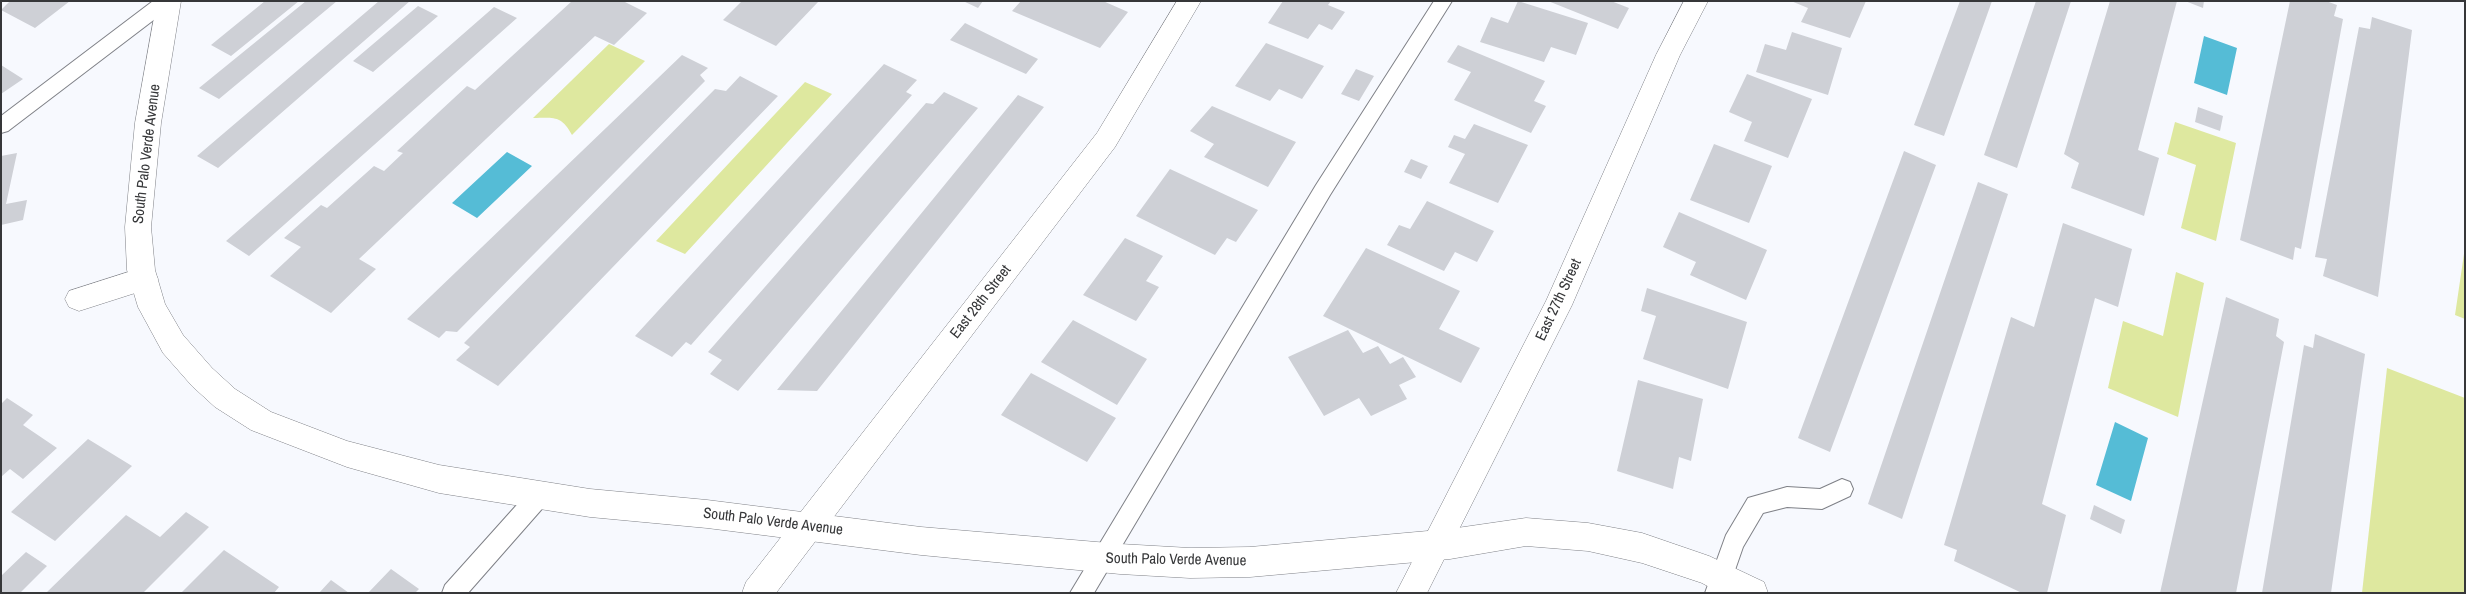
<!DOCTYPE html>
<html>
<head>
<meta charset="utf-8">
<style>
	body { margin:0 }
	#map { position:relative; width:2466px; height:594px; overflow:hidden; background:#f7f9fe; font-family:"Archivo Narrow",sans-serif }
	canvas { display:block }
	.frame { position:absolute; inset:0; border:2px solid #363739; pointer-events:none }
</style>
</head>
<body>
<div id="map">
<canvas width="2466" height="594"></canvas>
<div class="frame"></div>
</div>
<script>
const c = document.querySelector('canvas').getContext('2d');
c.lineJoin = 'round';
function fillPath(path, color) { c.fillStyle = color; c.fill(path, 'evenodd'); }
function stroke(path, color, width, dash) { c.strokeStyle = color; c.lineWidth = width; c.lineCap = dash ? 'butt' : 'round'; c.setLineDash(dash || []); c.stroke(path); }
function drawText(font, color, halo, rows, align = 'center') {
  c.font = font + ' "Archivo Narrow",sans-serif'; c.lineWidth = 4.5; c.setLineDash([]); c.textBaseline = 'middle'; c.strokeStyle = halo; c.fillStyle = color; for (const [text, x, y, turn = 0] of rows) {
    c.save(); c.translate(x, y); c.rotate((+turn || 0) * Math.PI / 180); c.textAlign = isNaN(turn) ? turn : align; if (halo) c.strokeText(text, 0, 0); c.fillText(text, 0, 0); c.restore();
  }
}
const green = new Path2D(`
	M609,44L645,61L572,135C561,115 554,118 533,118Z
	M805,82L832,94L685,254L656,241Z
	M2175,122L2236,143L2216,241L2181,228L2196,165L2167,154Z
	M2465,247V319L2455,315Z
	M2176,272L2204,283L2178,417L2108,388L2123,321L2163,336Z
	M2387,368L2465,398V593H2362Z`);
const water = new Path2D(`
	M2204,36L2237,48L2227,95L2194,83Z
	M507,152L532,166L477,218L452,203Z
	M2115,422L2148,438L2131,501L2096,485Z`);
const building = new Path2D(`
	M10,1H70L35,28L1,10Z
	M265,1H299L231,56L211,45Z
	M306,1H337L219,99L199,88Z
	M379,1H410L218,168L197,156Z
	M572,1H623L647,13L614,45L595,36L359,259L376,269L331,313L270,276L301,247L284,238L321,205L327,208L374,166L384,171L403,153L397,151L467,86L475,90Z
	M742,1L768,2L819,1L776,46L723,20Z
	M963,1H983L978,8Z
	M1021,1H1103L1128,12L1100,48L1012,11Z
	M1283,1H1331L1328,5L1345,12L1332,30L1319,24L1308,39L1268,23Z
	M1518,1L1588,23L1576,55L1551,47L1544,62L1480,42L1491,17L1508,23Z
	M1548,1H1611L1629,8L1618,29Z
	M1791,1H1866L1850,38L1801,22L1808,8Z
	M1960,1H1992L1944,136L1914,125Z
	M2036,1H2071L2017,168L1984,155Z
	M2110,1H2177L2138,150L2159,158L2144,216L2071,188L2079,163L2064,154Z
	M2185,1H2204L2203,8Z
	M2290,1H2326L2337,5L2334,16L2343,19L2301,249L2295,247L2293,260L2240,240Z
	M418,6L438,16L373,72L353,61Z
	M494,7L517,18L249,256L226,241Z
	M2372,17L2412,30L2378,297L2323,276L2327,259L2315,257L2359,27L2370,29Z
	M965,23L1038,59L1026,74L950,40Z
	M1792,32L1842,48L1828,95L1756,72L1765,44L1786,50Z
	M1266,43L1324,66L1302,99L1279,89L1270,101L1235,86Z
	M1458,45L1545,81L1534,101L1546,106L1531,133L1454,100L1471,72L1447,62Z
	M682,55L708,68L700,75L705,81L457,332L446,331L439,338L407,319Z
	M884,64L917,80L906,92L912,95L691,345L686,342L672,357L635,336Z
	M1,65L23,79L1,94Z
	M1356,69L1374,76L1359,101L1341,94Z
	M1747,74L1812,99L1788,158L1744,141L1752,122L1729,112Z
	M740,76L778,96L498,386L456,360L470,347L464,343L715,89L726,91Z
	M944,92L978,108L738,391L710,374L722,360L708,352L926,103L933,104Z
	M1018,95L1044,107L817,391L777,390Z
	M1212,106L1296,142L1268,187L1204,157L1214,144L1190,131Z
	M2198,107L2223,116L2220,131L2195,122Z
	M1474,124L1528,145L1498,203L1449,183L1465,154L1448,147L1454,135L1465,139Z
	M1714,144L1772,166L1749,223L1690,200Z
	M1904,151L1936,165L1830,452L1798,438Z
	M17,153L6,204L27,200L23,220L1,225V156Z
	M1411,159L1428,166L1421,179L1404,172Z
	M1170,169L1258,210L1236,242L1227,238L1215,255L1136,216Z
	M1978,182L2008,194L1902,519L1868,504Z
	M1427,201L1494,231L1477,262L1455,252L1444,271L1387,245L1399,225L1410,229Z
	M1679,212L1767,250L1746,300L1690,275L1696,262L1663,247Z
	M2063,223L2132,249L2118,307L2095,298L2042,504L2066,515L2047,593H2022L1954,561L1957,550L1944,545L2011,317L2034,327Z
	M1125,238L1163,256L1146,281L1159,287L1136,321L1083,295Z
	M1366,248L1460,291L1439,329L1480,348L1461,383L1323,316Z
	M1647,288L1747,322L1728,389L1643,359L1656,316L1641,311Z
	M2226,297L2279,319L2276,336L2284,342L2236,593H2160Z
	M1073,320L1147,359L1117,405L1041,362Z
	M1348,330L1363,353L1378,346L1390,364L1403,357L1416,377L1399,385L1407,399L1371,416L1359,398L1324,416L1288,357Z
	M2315,334L2365,354L2331,593H2262L2304,345L2313,348Z
	M1031,373L1116,418L1087,462L1001,415Z
	M1638,380L1703,399L1691,461L1679,457L1673,489L1617,471Z
	M7,398L33,415L23,425L57,448L23,479L10,469L1,477V404Z
	M88,439L132,466L55,541L11,512Z
	M2094,505L2125,520L2121,534L2090,519Z
	M186,512L209,527L143,593H46L126,515L160,537Z
	M224,550L279,587L274,593H181Z
	M26,552L47,566L20,593H1V576Z
	M391,569L419,589L415,593H368Z
	M331,580L349,593H319Z`);
const lane = new Path2D(`
	M153,1H175L172,6L8,131L1,133V116Z
	M1434,1H1452L1330,195L1094,593H1070L1316,185Z
	M1842,479L1850,482L1853,489L1850,496L1822,509L1787,507L1763,513L1743,547L1727,593H1705L1726,535L1748,498L1787,487L1820,489Z
	M540,485L548,488L551,495L548,502L468,593H442L445,585L532,488Z`);
const street = new Path2D(`
	M1177,1H1201L1115,147L776,593H742L746,582L1097,133Z
	M1684,1H1708L1680,55L1572,305L1427,593H1396L1546,301L1656,55Z
	M144,267L154,271L158,279L154,287L79,311L69,307L65,299L69,291Z`);
const secondary = new Path2D(`
	M157,1H181L161,123L151,227L155,270L165,304L183,335L212,368L235,389L271,412L347,441L439,465L590,489L707,500L921,527L1120,544L1190,548L1250,547L1450,529L1526,518L1588,523L1642,533L1709,556L1764,582L1768,593H1720L1702,583L1642,563L1588,551L1526,546L1450,559L1250,577L1190,578L1120,574L921,555L707,528L590,517L439,493L347,467L251,430L215,407L192,386L163,353L138,307L127,270L125,227L135,123Z`);
const streetNames = [
	["South Palo Verde Avenue",147,154,-83],
	["East 27th Street",1559,300,-65],
	["East 28th Street",981,302,-52],
	["South Palo Verde Avenue",773,522,7],
	["South Palo Verde Avenue",1176,560,1]
];
fillPath(green, '#dee89f');
fillPath(water, '#55bcd6');
fillPath(building, '#ced0d6');
stroke(lane, '#7f8187', 2);
stroke(street, '#7f8187', 1);
stroke(secondary, '#7f8187', 1);
fillPath(lane, '#fff');
fillPath(street, '#fff');
fillPath(secondary, '#fff');
drawText('15px', '#363739', '#fff', streetNames);
</script>
</body>
</html>
